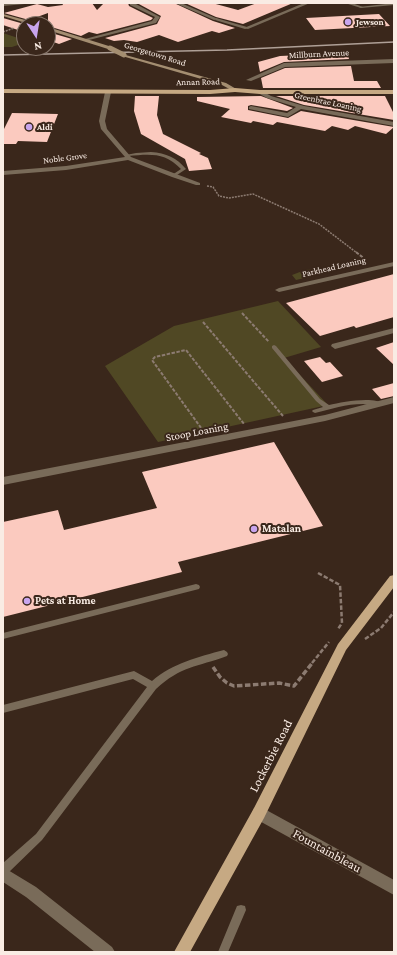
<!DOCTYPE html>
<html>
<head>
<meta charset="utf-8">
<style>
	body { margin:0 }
	#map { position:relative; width:397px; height:955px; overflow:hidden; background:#3a271b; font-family:"Crimson Pro",serif }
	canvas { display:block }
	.frame { position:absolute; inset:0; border:4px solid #f9ece4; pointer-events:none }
	.north { position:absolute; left:16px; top:16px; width:40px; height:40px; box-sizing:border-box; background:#3a271b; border:1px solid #86766b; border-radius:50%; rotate:168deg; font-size:11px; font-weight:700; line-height:16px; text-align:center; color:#f9ece4 }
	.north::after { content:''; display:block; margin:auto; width:14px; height:18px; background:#c8a5ee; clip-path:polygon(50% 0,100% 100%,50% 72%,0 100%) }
</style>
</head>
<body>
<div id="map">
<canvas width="397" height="955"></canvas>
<div class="frame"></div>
<div class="north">N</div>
</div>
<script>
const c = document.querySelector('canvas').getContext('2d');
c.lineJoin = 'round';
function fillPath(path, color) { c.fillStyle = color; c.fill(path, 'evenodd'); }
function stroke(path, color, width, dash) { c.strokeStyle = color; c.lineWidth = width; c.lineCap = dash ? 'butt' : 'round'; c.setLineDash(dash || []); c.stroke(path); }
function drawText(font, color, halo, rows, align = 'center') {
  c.font = font + ' "Crimson Pro",serif'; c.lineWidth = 4; c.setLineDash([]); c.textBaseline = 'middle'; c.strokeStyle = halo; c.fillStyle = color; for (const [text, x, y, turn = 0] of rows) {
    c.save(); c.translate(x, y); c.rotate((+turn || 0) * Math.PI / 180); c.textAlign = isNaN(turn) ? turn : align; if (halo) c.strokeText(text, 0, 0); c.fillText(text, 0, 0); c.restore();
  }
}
const green = new Path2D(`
	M3,33L24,40V43L12,47H3Z
	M320,269L325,273L296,280L292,275L305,270Z
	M278,301L321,347L284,358L328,405L158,442L105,366L174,326Z`);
const building = new Path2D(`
	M62,3H92L97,10L104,3H128L129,6L153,18L151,20L97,34L89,32L81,36L48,26V13L29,20L4,13L37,4L48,7L63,5Z
	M137,3H174L213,21L235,28L219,33L212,31L178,42L159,35L137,42L124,40L114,41L105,38L157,24L161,16Z
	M185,3H212L238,10L257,3H293L243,24L216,17Z
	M379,14L390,26L315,30L306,18Z
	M3,18L24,24V32L3,25Z
	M48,32L72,39L59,44L48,40Z
	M347,53L349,59L284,62L260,72L258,62L280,56Z
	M351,66L354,81H377L381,88H263L261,78L285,68Z
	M135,96H159L157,115L163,134L201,153L199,154L208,158L212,169L189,171L185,159L141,134L134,111Z
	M261,96L293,108L287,111L251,105L248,106V110L288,118L301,111L394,127L386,134L355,126L348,130L332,126L325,131L277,122L273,125L253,121L251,123L221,117L230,109L197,101V97Z
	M276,96H385L394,114V120L304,105Z
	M12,113L58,114L47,142L18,141L16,144H3V131Z
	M394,274V317L356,328L354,326L320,336L286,303Z
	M394,342V365L376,348Z
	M320,357L326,363L330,362L343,376L322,382L304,361Z
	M394,383V396L381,399L372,389Z
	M274,442L323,526L178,562L182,572L3,617V522L58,510L64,530L157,508L142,472Z`);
const pathFar3 = new Path2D(`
	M3,32L14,28
	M207,186L213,187L219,196L229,198L253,194L319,224L357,253`);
const pathFar2 = new Path2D(`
	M356,252L366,260
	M242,313L269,342
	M203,322L283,416
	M204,432L152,360L155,357L186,350L244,424`);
const pathFar1 = new Path2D(`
	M318,573L340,585L342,623L338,629
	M365,639L381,628L394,612
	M312,663L329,642`);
const path = new Path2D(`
	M213,667L220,677L227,683L234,686L279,683L294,686L313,662`);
const lane = new Path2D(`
	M394,3V5L361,8L359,7Z
	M216,18L247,27L248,28L245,29L215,20Z
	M151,152C166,153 177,158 186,169L174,177H172V175L181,169C165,152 150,154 128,156L126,155L136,153Z
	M274,345L276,346L320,399L329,405C342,402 374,396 384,404C379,408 369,405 363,404C346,404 331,409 315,413L313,412L312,411L313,410L323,407L316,401L272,348V346Z
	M196,584L199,585L200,587L199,589L3,639V633Z
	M224,650L227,652L228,654L227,656C197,667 181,666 156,689L42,840L7,874L3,875V863L36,834L147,687L133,679L3,713V705L134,671L152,681C173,663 198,657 224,650Z
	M241,905L245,906L246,910L228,952H218L237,906Z`);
const street = new Path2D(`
	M27,3L25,4L3,6V4Z
	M130,3H134L160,17L156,23L85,41V39L152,21L155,17L130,5Z
	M175,3H181L218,19L214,20Z
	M304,3H310L248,29L244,28Z
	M345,3H352L363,7L361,8Z
	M394,59V63L285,67L251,81L246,80L284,63Z
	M108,90L111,92L105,121L107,129L131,157L200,183V185H196L172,177L128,160L66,170L3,175V171L66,166L125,157L101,129L99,121L105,92Z
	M260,90L271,96L304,106L394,122V126L301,109L288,117L249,109V107L251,106L287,113L296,107L267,98L258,93V91Z
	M394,262V266L279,292L275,290L279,288Z
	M394,328V333L335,349L331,346L332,344Z
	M394,397V403L325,421L3,485V477L325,415Z
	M259,806L394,880V895L254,818L252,813L254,808Z
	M3,867L36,887L112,947L115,952H95L26,897L3,882Z`);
const secondary = new Path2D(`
	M3,14L36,23V24H29L3,16Z
	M48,27L112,47L113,48L108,49L48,30Z
	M122,54L226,83L238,90L233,91L222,85L122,56Z`);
const primary = new Path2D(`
	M235,88L260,90H394V94H260L235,92L210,94L3,93V89L210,90Z
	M394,575V587L346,650L264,818L190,952H174L254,808L338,644L390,576Z`);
const rail = new Path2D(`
	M3,55L227,50L394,42`);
const secondaryBridge = new Path2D(`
	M110,48L124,55`);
const markers = [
	[348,22,4,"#c8a5ee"],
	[29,127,4,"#c8a5ee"],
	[254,529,4,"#c8a5ee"],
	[27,601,4,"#c8a5ee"]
];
const farPoinames = [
	["Jewson",356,22],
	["Aldi",37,127]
];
const farStreetnames = [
	["Georgetown Road",155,54,17],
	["Millburn Avenue",319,54,-3],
	["Annan Road",198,82,-1],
	["Greenbrae Loaning",328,102,12],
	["Noble Grove",65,158,-7],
	["Parkhead Loaning",334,267,-13]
];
const streetNames = [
	["Stoop Loaning",197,432,-11]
];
const poiNames = [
	["Matalan",262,529],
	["Pets at Home",35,601]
];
const nearStreetnames = [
	["Lockerbie Road",271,756,-63],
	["Fountainbleau",327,851,29]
];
fillPath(green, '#504824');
fillPath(building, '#fbcabf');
stroke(pathFar3, '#8c7b71', 1.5, [2, 1]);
stroke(pathFar2, '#8c7b71', 2, [3.5, 1.5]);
stroke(pathFar1, '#8c7b71', 2.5, [4.5, 2]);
stroke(path, '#8c7b71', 3.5, [5.5, 2.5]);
fillPath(lane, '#796b59');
fillPath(street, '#796b59');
fillPath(secondary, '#a48e71');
fillPath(primary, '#c6a983');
stroke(rail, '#afa097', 1.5);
stroke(secondaryBridge, '#a48e71', 5);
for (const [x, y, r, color] of markers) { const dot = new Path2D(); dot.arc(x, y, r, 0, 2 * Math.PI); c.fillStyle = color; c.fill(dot); stroke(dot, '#3a271b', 1.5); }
drawText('bold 9px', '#f9ece4', '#3a271b', farPoinames, 'left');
drawText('9px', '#f9ece4', '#3a271b', farStreetnames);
drawText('11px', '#f9ece4', '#3a271b', streetNames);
drawText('bold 11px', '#f9ece4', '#3a271b', poiNames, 'left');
drawText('13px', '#f9ece4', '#3a271b', nearStreetnames);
</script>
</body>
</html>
